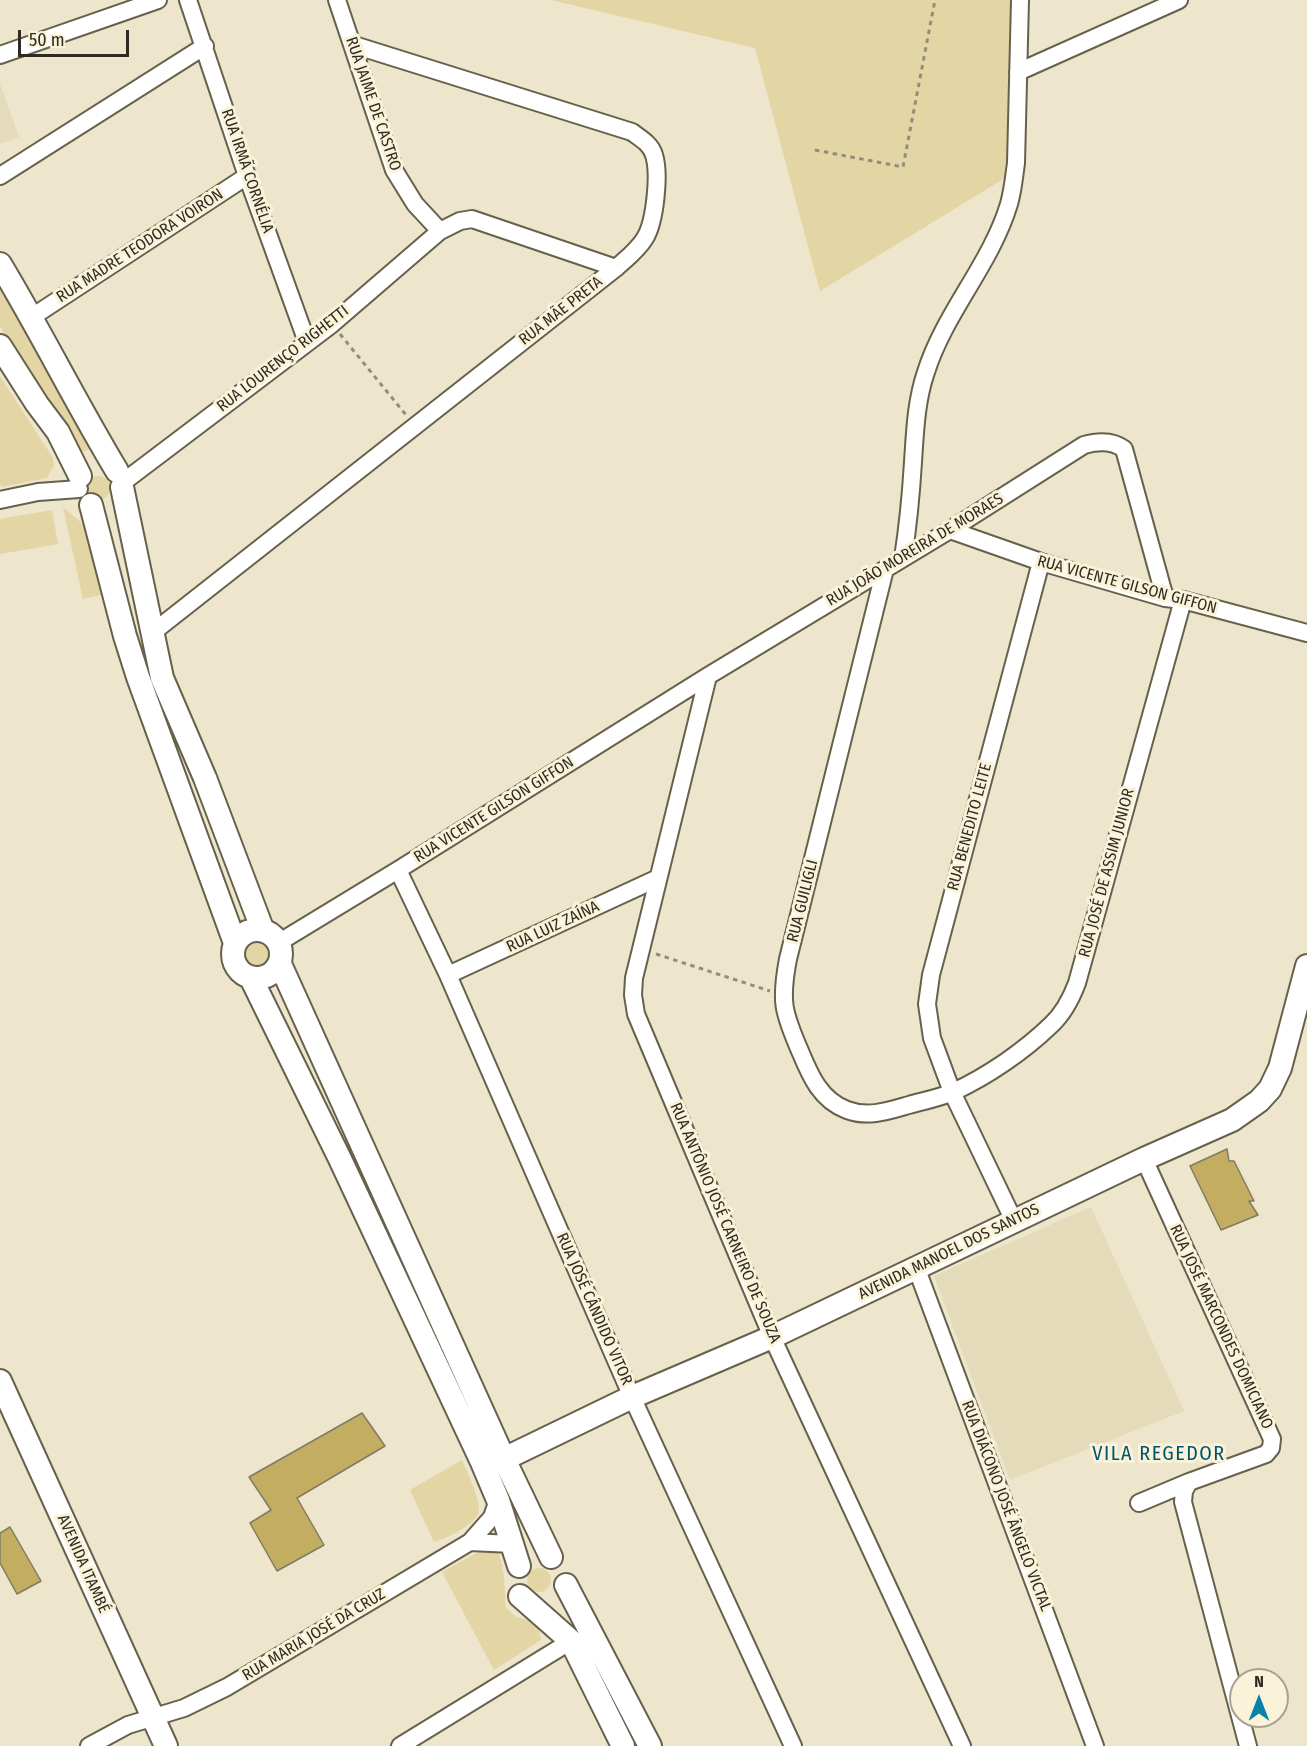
<!DOCTYPE html>
<html>
<head>
<meta charset="utf-8">
<style>
	body { margin:0 }
	#map { position:relative; width:1307px; height:1746px; overflow:hidden; background:#ede5cc; font-family:"Fira Sans Condensed",sans-serif }
	canvas { display:block }
	.north { position:absolute; left:1229px; top:1668px; width:60px; height:60px; box-sizing:border-box; background:#faf3d9; border:2px solid #a8a390; border-radius:50%; rotate:0deg; font-size:16px; font-weight:700; line-height:24px; text-align:center; color:#2e2c22 }
	.north::after { content:''; display:block; margin:auto; width:21px; height:27px; background:#0982a8; clip-path:polygon(50% 0,100% 100%,50% 72%,0 100%) }
	.scale { position:absolute; left:18px; top:30px; width:111px; height:27px; box-sizing:border-box; border:3px solid #2e2c22; border-top:0; padding-left:8px; font-size:18px; line-height:21px; white-space:nowrap; color:#2e2c22; -webkit-text-stroke:4px #faf3d9; paint-order:stroke }
</style>
</head>
<body>
<div id="map">
<canvas width="1307" height="1746"></canvas>
<div class="north">N</div>
<div class="scale">50 m</div>
</div>
<script>
const c = document.querySelector('canvas').getContext('2d');
c.lineJoin = 'round';
function fillPath(path, color) { c.fillStyle = color; c.fill(path, 'evenodd'); }
function stroke(path, color, width, dash) { c.strokeStyle = color; c.lineWidth = width; c.lineCap = dash ? 'butt' : 'round'; c.setLineDash(dash || []); c.stroke(path); }
function drawText(font, color, halo, rows, align = 'center') {
  c.font = font + ' "Fira Sans Condensed",sans-serif'; c.lineWidth = 6; c.setLineDash([]); c.textBaseline = 'middle'; c.strokeStyle = halo; c.fillStyle = color; for (const [text, x, y, turn = 0] of rows) {
    c.save(); c.translate(x, y); c.rotate((+turn || 0) * Math.PI / 180); c.textAlign = isNaN(turn) ? turn : align; if (halo) c.strokeText(text, 0, 0); c.fillText(text, 0, 0); c.restore();
  }
}
const built = new Path2D(`
	M0,84L19,137L0,144Z
	M1091,1207L1184,1411L1010,1480L934,1276Z`);
const green = new Path2D(`
	M551,0H1014L1010,175L820,291L755,48Z
	M0,280L91,449L75,454L0,326Z
	M0,376L53,458L54,465L47,478L2,487L0,483Z
	M86 488a12 12 0 1 1 24 0a12 12 0 1 1-24 0Z
	M63,507L85,526L105,594L83,599Z
	M52,510L58,544L0,554V519Z
	M245 954a12 12 0 1 1 24 0a12 12 0 1 1-24 0Z
	M462,1460C466,1470 483,1504 478,1514C471,1527 447,1538 434,1542L410,1490Z
	M484,1549L497,1551C506,1567 504,1590 506,1608L516,1617L537,1622L541,1640L494,1670L442,1572Z
	M527 1580a12 12 0 1 1 24 0a12 12 0 1 1-24 0Z`);
const building = new Path2D(`
	M1227,1149L1229,1161H1234L1254,1201H1249L1258,1215L1221,1230L1190,1166Z
	M362,1413L385,1446L297,1498L324,1545L277,1571L250,1523L271,1510L249,1477Z
	M10,1527L41,1581L17,1594L0,1563V1533Z`);
const path = new Path2D(`
	M815,150L903,167L935,0
	M340,334L406,415
	M656,954L770,991`);
const street = new Path2D(`
	M188,0L247,176L307,342
	M337,0L394,170L415,204L440,231
	M0,55L158,0
	M1018,72L1179,0
	M0,176L205,46
	M32,317L247,176
	M122,483L332,324L440,231L460,221L472,219L616,268
	M0,500L38,492L79,489
	M950,530L1041,562L1165,598L1183,600L1307,633
	M903,558C908,526 911,495 913,462C915,432 916,401 926,372C945,312 991,264 1009,204C1013,190 1014,177 1016,163L1020,0
	M885,569L788,959C780,1001 783,1012 800,1051C810,1075 820,1100 847,1110C868,1118 888,1111 909,1105C923,1101 939,1098 953,1092C988,1076 1024,1051 1051,1025C1064,1013 1071,999 1077,983L1183,600
	M152,633L616,268C626,259 638,250 645,238C655,222 660,174 654,155C651,144 641,139 632,132L354,45
	M708,676L634,978L633,995L636,1014L772,1337L962,1746
	M398,870L448,975L632,1397L793,1746
	M278,943L398,870L708,676L950,530L1084,445C1098,441 1112,440 1124,449L1165,598
	M448,975L658,878
	M1144,1159L1272,1439L1271,1448L1266,1454L1189,1482L1184,1491L1183,1502L1248,1746
	M1014,1221L952,1092L932,1038L927,1004L931,975L1041,562
	M916,1267L1095,1746
	M1139,1503L1189,1482
	M470,1542L512,1544
	M89,1746L128,1725L184,1708L227,1687L470,1542L492,1517L498,1500
	M400,1746L571,1641`);
const secondary = new Path2D(`
	M0,264C41,332 76,403 117,471
	M0,346L37,404L58,432L80,476
	M122,487L162,678L205,778L263,931
	M91,505L125,636L138,677L235,943
	M233 954a24 24 0 1 1 48 0a24 24 0 1 1-48 0Z
	M280,964L504,1459L551,1557
	M251,978L340,1159L481,1460L498,1500L519,1566
	M0,1381L166,1746
	M504,1459L632,1397L772,1337L1144,1159L1232,1120L1259,1101L1270,1089L1280,1068L1307,966
	M566,1585L650,1746
	M520,1596L571,1641L623,1746`);
const streetNames = [
	["RUA JAIME DE CASTRO",373,104,71],
	["RUA IRMÃ CORNÉLIA",247,171,71],
	["RUA MADRE TEODORA VOIRON",140,246,-33],
	["RUA MÃE PRETA",561,311,-38],
	["RUA LOURENÇO RIGHETTI",283,359,-38],
	["RUA JOÃO MOREIRA DE MORAES",915,550,-31],
	["RUA VICENTE GILSON GIFFON",1127,585,15],
	["RUA VICENTE GILSON GIFFON",494,810,-32],
	["RUA BENEDITO LEITE",970,827,-75],
	["RUA JOSÉ DE ASSIM JUNIOR",1107,873,-75],
	["RUA GUILIGLI",803,901,-76],
	["RUA LUIZ ZAÍNA",553,927,-25],
	["RUA ANTÔNIO JOSÉ CARNEIRO DE SOUZA",725,1223,67],
	["AVENIDA MANOEL DOS SANTOS",949,1252,-26],
	["RUA JOSÉ CÂNDIDO VITOR",594,1309,66],
	["RUA JOSÉ MARCONDES DOMICIANO",1221,1327,65],
	["RUA DIÁCONO JOSÉ ÂNGELO VICTAL",1006,1506,69],
	["AVENIDA ITAMBÉ",83,1564,66],
	["RUA MARIA JOSÉ DA CRUZ",314,1635,-31]
];
const quarterNames = [
	["VILA REGEDOR",1159,1454]
];
fillPath(built, '#e4dbba');
fillPath(green, '#e3d5a4');
fillPath(building, '#c3ad61');
stroke(building, '#817b64', 1.5);
stroke(street, '#67614b', 20);
stroke(secondary, '#67614b', 26);
stroke(path, '#938e7c', 3, [4.5, 4.5]);
stroke(street, '#fff', 16);
stroke(secondary, '#fff', 22);
drawText('16px', '#2e2c22', '#faf3d9', streetNames);
c.letterSpacing = '1.5px';
drawText('20px', '#01546d', '#faf3d9', quarterNames);
c.letterSpacing = '0px';
</script>
</body>
</html>
